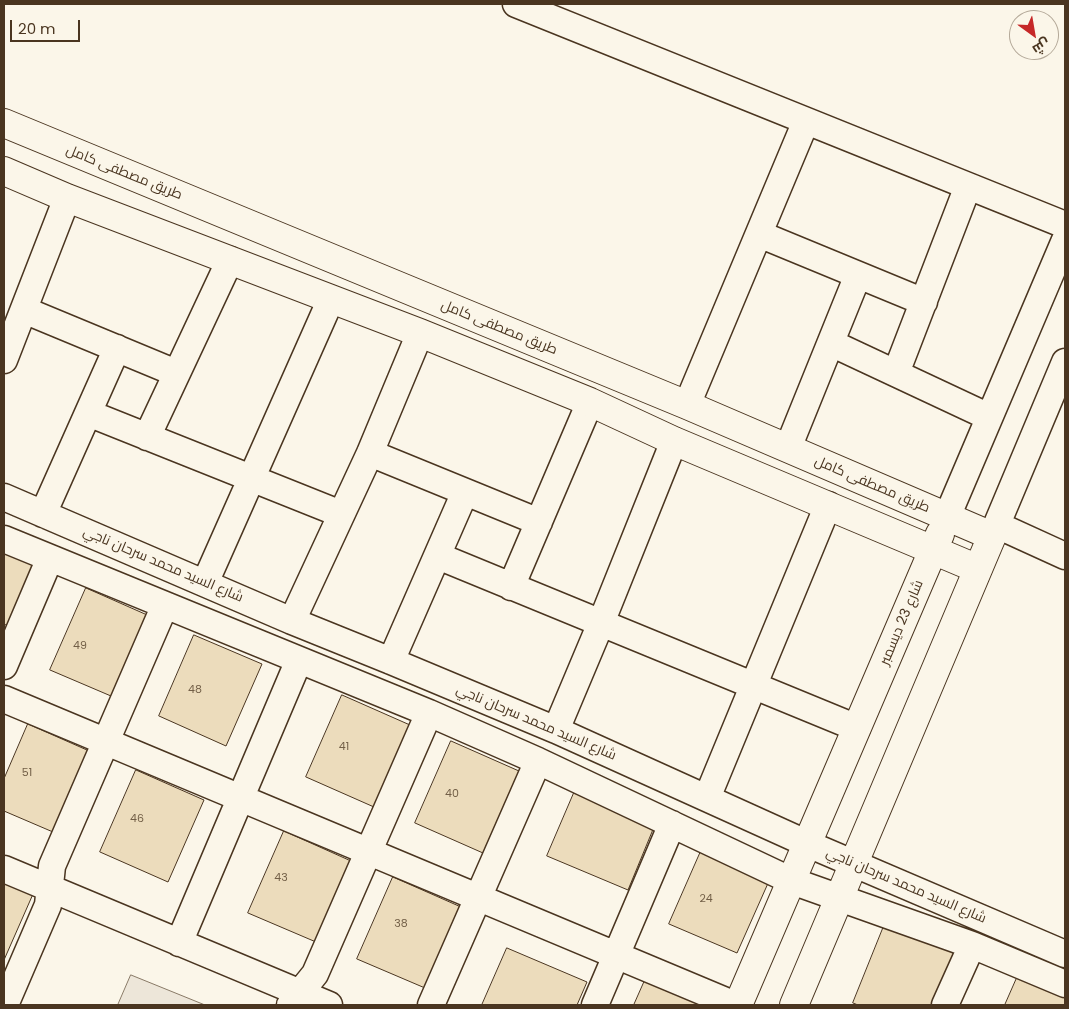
<!DOCTYPE html>
<html>
<head>
<meta charset="utf-8">
<style>
	body { margin:0 }
	#map { position:relative; width:1069px; height:1009px; overflow:hidden; background:#fbf6e9; font-family:Poppins,Cairo,sans-serif }
	canvas { display:block }
	.frame { position:absolute; inset:0; border:5px solid #4a3520; pointer-events:none }
	.north { position:absolute; left:1009px; top:10px; width:50px; height:50px; box-sizing:border-box; background:#fbf6e9; border:1px solid #b4a999; border-radius:50%; rotate:148deg; font-size:14px; font-weight:700; line-height:20px; text-align:center; color:#4a3520 }
	.north::after { content:''; display:block; margin:auto; width:18px; height:22px; background:#c62828; clip-path:polygon(50% 0,100% 100%,50% 72%,0 100%) }
	.scale { position:absolute; left:10px; top:20px; width:70px; height:22px; box-sizing:border-box; border:2px solid #4a3520; border-top:0; padding-left:6px; font-size:15px; line-height:18px; white-space:nowrap; color:#4a3520; -webkit-text-stroke:4px #fbf6e9; paint-order:stroke }
</style>
</head>
<body>
<div id="map">
<canvas width="1069" height="1009"></canvas>
<div class="frame"></div>
<div class="north">ش</div>
<div class="scale">20 m</div>
</div>
<script>
const c = document.querySelector('canvas').getContext('2d');
c.lineJoin = 'round';
function fillPath(path, color) { c.fillStyle = color; c.fill(path, 'evenodd'); }
function stroke(path, color, width, dash) { c.strokeStyle = color; c.lineWidth = width; c.lineCap = dash ? 'butt' : 'round'; c.setLineDash(dash || []); c.stroke(path); }
function drawText(font, color, halo, rows, align = 'center') {
  c.font = font + ' Poppins,Cairo,sans-serif'; c.lineWidth = 4; c.setLineDash([]); c.textBaseline = 'middle'; c.strokeStyle = halo; c.fillStyle = color; for (const [text, x, y, turn = 0] of rows) {
    c.save(); c.translate(x, y); c.rotate((+turn || 0) * Math.PI / 180); c.textAlign = isNaN(turn) ? turn : align; if (halo) c.strokeText(text, 0, 0); c.fillText(text, 0, 0); c.restore();
  }
}
const green = new Path2D(`
	M131,975L205,1005H118Z`);
const building = new Path2D(`
	M4,550L34,563L8,626L4,624Z
	M86,588L154,618L118,699L50,670Z
	M194,635L262,664L226,746L159,716Z
	M342,695L410,725L374,807L306,777Z
	M28,724L96,754L60,835L4,811V779Z
	M451,741L519,771L483,853L415,823Z
	M136,770L204,800L168,882L100,852Z
	M574,793L654,827L628,890L547,856Z
	M284,831L351,861L316,942L248,913Z
	M705,842L773,872L737,953L669,924Z
	M393,877L461,907L425,988L357,959Z
	M4,881L33,894L4,960Z
	M886,921L955,949L933,1005H858L853,1003Z
	M507,948L587,982L577,1005H482Z
	M1020,971L1065,991V1005H1005Z
	M646,978L708,1005H634Z`);
const minor = new Path2D(`
	M516,4L1065,225
	M759,234L924,302
	M24,310L176,373
	M831,343L989,417
	M4,360L67,198
	M896,373L968,186
	M687,405L806,121
	M88,413L341,514
	M147,437L230,260
	M788,448L858,275
	M370,453L539,522
	M4,497L292,621L391,661L556,730L808,844L1065,954
	M43,514L117,348
	M947,517L1065,240
	M997,525L1065,556
	M992,536L1065,362
	M4,539L429,713L538,761L792,881L972,945L1065,984
	M438,556L857,728
	M205,583L331,299
	M511,587L590,402
	M292,621L370,453L420,333
	M391,661L465,492
	M4,666L50,558
	M4,699L735,1005
	M556,730L601,623L674,441
	M707,798L828,505
	M4,869L329,1005
	M179,943L299,660
	M5,1005L48,905L52,866L165,605
	M290,1005L315,974L429,713
	M431,1005L538,761
	M595,1005L672,824
	M945,1005L972,945`);
const major = new Path2D(`
	M4,123L687,405L992,536L794,1005
	M4,171L67,198L420,333L590,402L674,441L978,569
	M738,1005L940,534`);
const numberNames = [
	["49",80,646],
	["48",195,690],
	["41",344,747],
	["51",27,773],
	["40",452,794],
	["46",137,819],
	["43",281,878],
	["24",706,899],
	["38",401,924]
];
const streetNames = [
	["طريق مصطفى كامل",124,173,22],
	["طريق مصطفى كامل",499,328,22],
	["طريق مصطفى كامل",872,485,23],
	["شارع السيد محمد سرحان ناجي",163,565,23],
	["شارع 23 ديسمبر",902,623,-67],
	["شارع السيد محمد سرحان ناجي",536,723,23],
	["شارع السيد محمد سرحان ناجي",906,886,23]
];
fillPath(green, '#ede6d9');
stroke(green, '#887966', 1);
fillPath(building, '#ecdcbc');
stroke(building, '#4a3520', 1);
stroke(minor, '#4a3520', 29);
stroke(major, '#4a3520', 30);
stroke(minor, '#fbf6e9', 26);
stroke(major, '#fbf6e9', 28);
drawText('11px', '#725f47', null, numberNames);
drawText('14px', '#4a3520', '#fbf6e9', streetNames);
</script>
</body>
</html>
